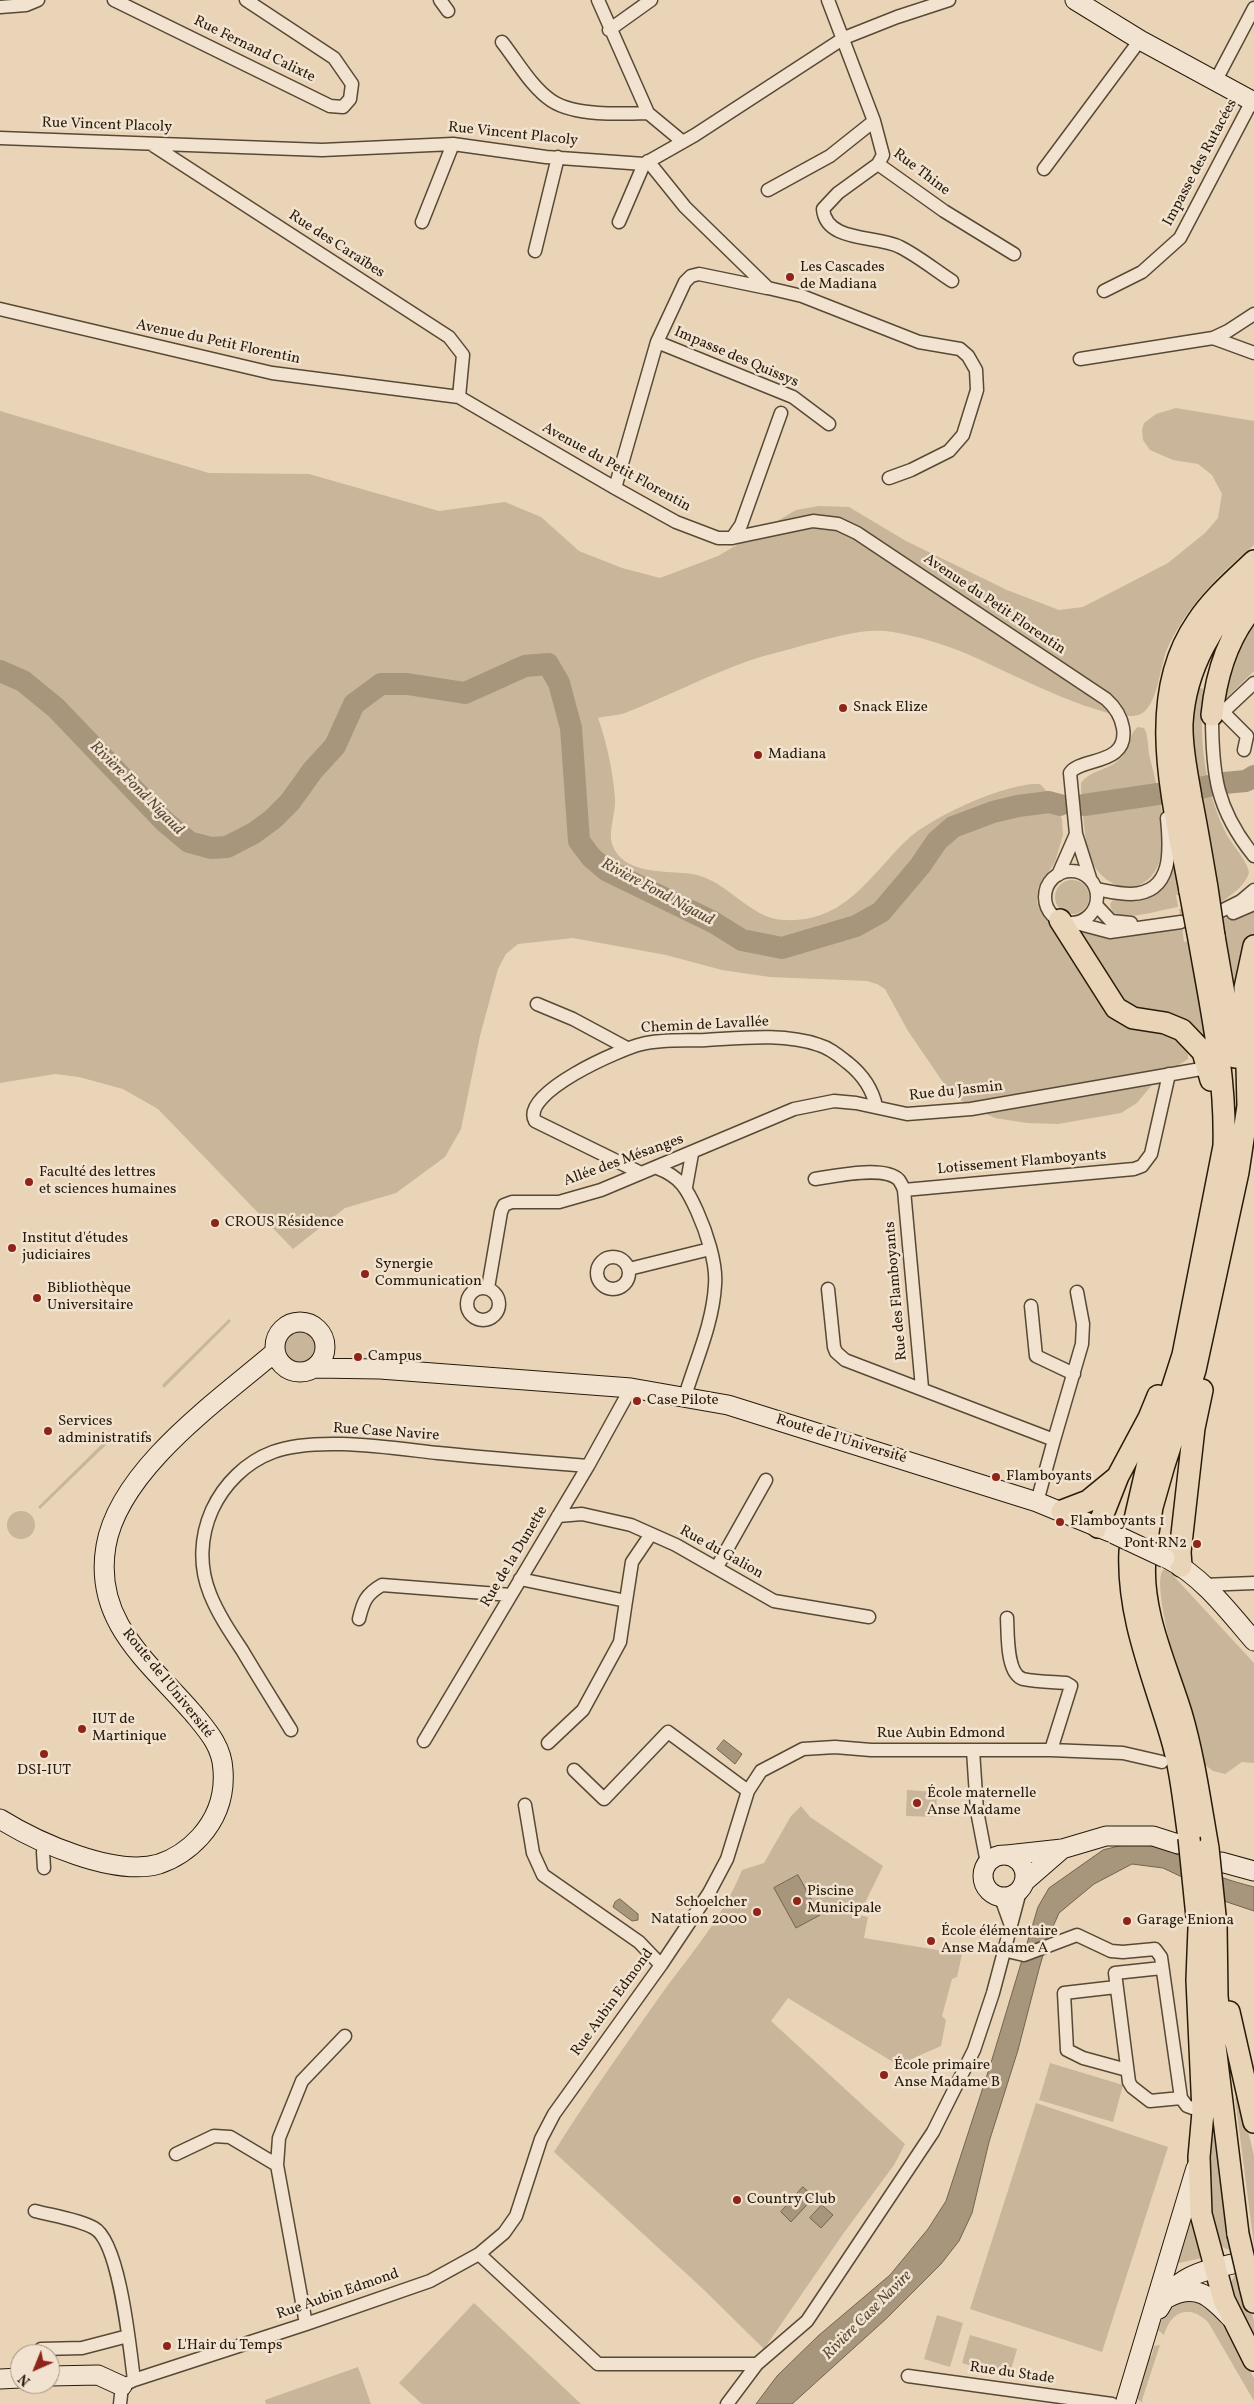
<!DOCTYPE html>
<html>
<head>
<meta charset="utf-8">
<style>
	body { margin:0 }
	#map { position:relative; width:1254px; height:2404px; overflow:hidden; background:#e9d4b7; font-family:Vollkorn,serif }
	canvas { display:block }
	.north { position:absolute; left:10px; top:2344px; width:50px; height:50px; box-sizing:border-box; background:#f1e3d0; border:1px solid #a19381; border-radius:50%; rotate:224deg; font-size:14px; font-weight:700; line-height:20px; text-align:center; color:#281b0a }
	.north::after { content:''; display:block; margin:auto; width:18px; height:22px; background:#8f2418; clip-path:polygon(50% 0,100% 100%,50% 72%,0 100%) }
</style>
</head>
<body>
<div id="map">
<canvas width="1254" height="2404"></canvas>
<div class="north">N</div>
</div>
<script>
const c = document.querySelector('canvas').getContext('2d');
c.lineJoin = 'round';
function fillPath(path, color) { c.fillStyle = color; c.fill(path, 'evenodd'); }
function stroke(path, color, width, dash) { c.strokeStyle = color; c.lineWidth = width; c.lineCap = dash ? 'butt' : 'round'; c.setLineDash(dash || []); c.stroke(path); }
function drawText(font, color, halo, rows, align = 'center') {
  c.font = font + ' Vollkorn,serif'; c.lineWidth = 5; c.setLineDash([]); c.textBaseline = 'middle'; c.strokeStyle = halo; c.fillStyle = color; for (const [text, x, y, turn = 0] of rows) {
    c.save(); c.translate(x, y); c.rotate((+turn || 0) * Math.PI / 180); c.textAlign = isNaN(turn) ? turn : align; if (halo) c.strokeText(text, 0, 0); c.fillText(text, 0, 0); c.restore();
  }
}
const green = new Path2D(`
	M1176,408L1254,421V545C1219,574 1186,607 1167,649C1160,665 1158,705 1141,714C1112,728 997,666 965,653C943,644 917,636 893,632C866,627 835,637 808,644C788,650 768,654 748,661C706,676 666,697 625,713C616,716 606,716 598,718C607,743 613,772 615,799C616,813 608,831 612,844C623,876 667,870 692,874C729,880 748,919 785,920C847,923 871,873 909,838C934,816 1007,782 1040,784L1054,799L1062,819L1063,835L1055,862L1038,888L1037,903L1040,910L1060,933L1092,986L1176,1036L1188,1051V1059L1156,1080L1137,1103L1121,1113L1058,1124L1027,1123L995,1118L967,1105L949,1091L908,1031L885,989L877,984L867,981L770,977L722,970L666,955L573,938L518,944L506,954L498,969L480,1036L461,1129L445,1157L396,1193L345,1208L293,1249L158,1109L123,1089L79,1077L55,1074L0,1083V411L209,473L309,474L439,511L505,502L541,517L579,551L622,568L660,578L718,556L796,510L819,506L849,507L906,541L1007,590L1059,610L1083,607L1168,563L1205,533L1218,518L1222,494L1212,475L1198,464L1173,460L1150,450L1143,440L1142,430L1144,423L1156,414Z
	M1254,620V671L1220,704L1237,644Z
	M1198,687L1203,689C1199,736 1204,787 1224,829C1230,844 1245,856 1249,872C1247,884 1230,897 1219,903L1193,762L1192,720Z
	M1138,727L1144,728L1146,732C1148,739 1148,747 1149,754C1157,788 1169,824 1160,859C1157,872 1148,883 1136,886C1116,892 1095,874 1089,855C1085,842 1081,798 1081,783C1090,770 1110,770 1121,758C1130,749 1129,733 1138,727Z
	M1174,853L1182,893L1176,895L1178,907C1165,909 1125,921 1116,914C1112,912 1111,908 1110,904L1113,900L1142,898Z
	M1055 897a17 17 0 1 1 34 0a17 17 0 1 1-34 0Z
	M1254,910V938L1239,1004L1222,919Z
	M1182,926L1184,942L1190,941L1210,1048L1145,1012L1126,1005L1075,931H1087L1104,936Z
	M229,1319L231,1321L164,1388L162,1385Z
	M279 1347a21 21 0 1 1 42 0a21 21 0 1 1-42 0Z
	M106,1440L108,1443L40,1509L38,1507Z
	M7 1525a14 14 0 1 1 28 0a14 14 0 1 1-28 0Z
	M1163,1570H1168L1254,1663V1763L1242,1762L1225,1774L1213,1771L1204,1764C1196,1737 1148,1587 1163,1570Z
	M907,1790L937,1792L936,1817L906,1816Z
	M801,1806L810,1817L883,1866L859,1915L868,1917L864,1938L962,1954L957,1977L952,1979L942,2016L946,2020L941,2046L898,2065L788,1998L771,2021L905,2144L894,2165L843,2234L764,2349L702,2288L554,2152C590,2094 629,2040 668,1985C695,1949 725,1913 742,1870L764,1863L791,1816Z
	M1050,2063L1123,2085L1113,2122L1039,2100Z
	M1217,2094L1236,2250L1226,2249L1217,2243L1207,2196L1211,2126Z
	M1240,2097L1254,2156V2245L1235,2098Z
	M1036,2103L1168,2147L1102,2352L970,2309Z
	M1192,2205L1202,2258L1179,2263L1177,2262Z
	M1241,2272L1254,2321V2338L1230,2284L1235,2275Z
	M1186,2301L1203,2305L1219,2319L1254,2378V2401L1208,2322C1189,2304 1171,2311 1164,2335L1158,2330C1166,2311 1164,2305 1186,2301Z
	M474,2303L581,2404H422L399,2383Z
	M937,2315L963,2323L950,2367L924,2359Z
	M970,2335L1017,2349L1009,2377L962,2363Z
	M1160,2345L1142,2400L1143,2403L1136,2398L1149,2358L1152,2355L1154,2346Z
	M358,2367L371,2404H266L265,2400Z`);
const water = new Path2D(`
	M724,1740L742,1754L735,1764L717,1749Z
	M1128,1844C1171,1844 1184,1859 1221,1877C1231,1881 1243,1884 1254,1887V1911L1224,1901L1182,1877L1163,1868L1132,1864L1094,1884L1059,1913L1048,1938L1039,1969L1018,2050L989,2142L972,2213L959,2241L941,2264L887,2318L792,2404H756L777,2376L818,2336L890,2275L928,2229L946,2201L990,2066L1038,1907L1049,1888L1103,1850Z
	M798,1875L820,1915L796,1928L774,1888Z
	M620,1899L638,1914V1920L632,1921L613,1907L615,1902Z
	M803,2187L814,2197L791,2222L781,2212Z
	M822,2205L833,2215L821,2228L810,2218Z`);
const river = new Path2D(`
	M0,671L23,681L56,708L164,821L189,842L211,848L227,847L254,833L273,819L290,802L313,770L335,746L354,704L381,684H407L465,693L525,666L548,664L559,683L571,728L579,841L591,857L606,870L713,922L742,940L782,948L856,926L881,912L920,866L937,841L953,827L993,812L1018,806L1049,802L1060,805
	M1224,783L1246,781L1254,776
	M1200,788L1209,786
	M1084,805L1158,794`);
const streetTunnel = new Path2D(`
	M1180,915L1201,913`);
const street = new Path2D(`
	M114,0L330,106L343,107L350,99L352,84L334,58L246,0
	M440,0L448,11
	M598,0L648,113L683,142
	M828,0L874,121L883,155L878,164L944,211L1014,254
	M0,7L26,5L38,0
	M609,30L651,0
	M502,42C517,61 532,88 552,101C575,116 621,114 648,113
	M1215,82L1254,8
	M0,138L322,150L453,144L546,157L644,164L695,135L844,38L897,17L949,0
	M151,144L449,337L463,355L459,397
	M648,161L685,207L768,288L802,296L919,342L960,349L968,356L976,370L977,390L963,435L949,451L911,470L889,478
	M878,164L838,193L823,209C826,243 878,235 900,247C918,256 935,270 952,281
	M1044,169L1140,40
	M768,190L830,156L874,121
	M422,222L453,144
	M619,222L644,164
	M535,251L558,157
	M1104,291L1142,272L1180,238L1252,101
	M0,309L272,373L459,397L615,488L676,522L718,538H732L813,521L838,524L857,533L1106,699C1115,707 1121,716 1123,728C1129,766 1080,757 1070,773L1076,834L1090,878
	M1213,338L1254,353
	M657,342L793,397L829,424
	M1080,359L1213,338L1228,331L1254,314
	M615,488L657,342L685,282L691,276L699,274L767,288
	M732,538L741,525L781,413
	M1254,683L1223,712L1212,715C1212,774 1216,809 1254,856
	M1223,712L1247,736L1244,750
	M1045 897a26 26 0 1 1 52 0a26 26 0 1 1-52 0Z
	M1058,875L1076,834
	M1096,889C1107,891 1119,894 1131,894C1174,893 1170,848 1167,818
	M1096,905L1111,921L1131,923
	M1221,911L1241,901L1254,890
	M1233,913L1254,904
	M1076,923L1110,932L1181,922
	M537,1004L573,1019L627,1048
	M657,1168C681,1177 687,1189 697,1211C706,1231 717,1263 715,1285C713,1323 696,1360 685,1396
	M641,1173L535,1121C520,1093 620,1049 642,1044C662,1039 685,1041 706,1040C742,1038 784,1033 819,1045C830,1048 839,1056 848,1063C863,1075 872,1088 876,1106
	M815,1179C834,1176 885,1165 899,1180C901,1183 903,1187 904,1190L922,1388
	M686,1187L692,1154
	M904,1190L1134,1169L1142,1166L1151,1154L1169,1074
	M597 1273a16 16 0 1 1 32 0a16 16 0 1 1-32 0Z
	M629,1269L710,1249
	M467 1304a16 16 0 1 1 32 0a16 16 0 1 1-32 0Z
	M488,1288L501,1212L504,1205L512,1202H559L601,1190L794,1109L834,1101L856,1103L907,1114L971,1109L1201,1069
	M828,1289L834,1347L836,1352L845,1360L1054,1440L1037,1502
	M1031,1306L1036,1356L1074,1374
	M1054,1440L1082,1344L1083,1324L1077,1292
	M558,1516L582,1514L631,1525L676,1545L774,1601L869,1617
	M717,1567L766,1480
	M520,1579L626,1601L620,1642L583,1710L548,1743
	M1203,1585L1254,1583
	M626,1601L632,1562L651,1534
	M1007,1618C1008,1633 1006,1674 1023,1679C1036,1682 1053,1682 1066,1683L1071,1686L1051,1750
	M359,1619C363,1602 366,1594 382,1585L511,1595
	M291,1730C275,1704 258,1677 242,1650C230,1632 218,1614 210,1594C199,1567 200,1537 212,1510C224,1484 246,1462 273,1452C317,1436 391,1448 438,1453C488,1458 538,1462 588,1466
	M424,1741L588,1466L631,1388
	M973,1750L977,1811L987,1863
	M574,1770L604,1799L668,1732L748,1791
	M525,1805L533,1853L543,1875L639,1942L661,1965
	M44,1868L43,1852L48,1844
	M1001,1898L1010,1923
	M1003,1950L1024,1955L1077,1935L1111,1951L1123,1952L1155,1949L1161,1957L1181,2098L1187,2106L1203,2112
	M1162,1968L1115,1973L1129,2082L1132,2087L1150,2101L1181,2098
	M1116,1987L1064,1993L1067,2050L1083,2058L1127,2070
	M176,2154L214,2136L230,2137L277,2165
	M35,2211C54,2216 77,2219 94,2228C120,2242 130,2350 134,2380
	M479,2254L598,2364H757
	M306,2324L277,2165L279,2138L302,2081L345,2036
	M41,2349L82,2348L128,2336
	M908,2376L1112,2404
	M120,2404L122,2386L134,2380L306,2324L430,2281L479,2254L504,2233L516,2216L541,2139L554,2114L661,1965L709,1893L727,1859L748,1791L761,1771L803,1749L835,1747L871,1750H1051L1123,1753L1162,1762
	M727,2404L757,2364L807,2321L933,2132L974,2050L993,1993L1020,1891`);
const secondary = new Path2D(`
	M1075,0L1140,40L1254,102
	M275 1347a25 25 0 1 1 50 0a25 25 0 1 1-50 0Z
	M315,1368L380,1369L631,1388L728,1405L1037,1502L1110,1532
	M1168,1559C1203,1577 1229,1612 1254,1641
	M0,1819C37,1842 114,1877 159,1864C174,1859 189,1849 200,1837C217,1818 225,1796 223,1770C222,1746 207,1730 193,1713C149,1662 93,1622 106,1546C119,1469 219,1400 275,1352
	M983 1876a21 21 0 1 1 42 0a21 21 0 1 1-42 0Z
	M1007,1855L1062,1849L1106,1836H1153L1178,1844
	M1221,1862L1254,1871
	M1024,1882L1062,1849
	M1167,2298C1197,2282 1211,2297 1231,2318
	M1159,2309C1176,2275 1202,2271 1237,2263
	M50,2376L98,2375L122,2386
	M0,2379L20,2378
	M1125,2404L1196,2168`);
const primary = new Path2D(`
	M1212,715C1216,675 1227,637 1254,606
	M1207,888C1202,858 1197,828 1191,798C1187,773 1181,748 1182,723C1185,670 1213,617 1254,585
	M1190,891C1175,806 1143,700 1197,622C1212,599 1234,580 1254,561
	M1060,920L1116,1008L1133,1018L1165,1023L1182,1030L1203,1052L1211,1080
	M1214,936L1235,1057
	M1062,1511L1088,1501L1116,1478
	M1098,1527L1118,1476L1149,1418L1158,1396
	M1132,1532L1147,1467L1183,1355L1224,1146C1226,1076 1211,1008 1199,939
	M1147,1539L1152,1507L1164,1465L1195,1370L1238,1172L1248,1106L1245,988L1254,946
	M1130,1551C1127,1616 1153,1675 1171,1736C1181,1769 1184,1804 1189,1838
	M1145,1558C1140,1611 1166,1664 1181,1713C1194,1757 1200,1803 1208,1848
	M1181,1566L1180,1552L1194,1428L1202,1390
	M1216,1925L1217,1996L1221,2035
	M1199,1928L1197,1980L1203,2112L1199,2157L1201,2214L1224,2300L1254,2360
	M1229,2012L1254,2122
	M1212,2021L1238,2234
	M1250,2286L1254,2302`);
const secondaryBridge = new Path2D(`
	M1114,1534L1165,1558`);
const primaryBridge = new Path2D(`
	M1207,888L1214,936
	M1190,891L1199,939
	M1189,1838L1197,1917
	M1208,1848L1216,1925
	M1238,2234L1250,2286`);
const markers = [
	[790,277,5,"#8f2418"],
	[843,708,5,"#8f2418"],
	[758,755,5,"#8f2418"],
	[29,1182,5,"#8f2418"],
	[215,1223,5,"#8f2418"],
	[12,1248,5,"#8f2418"],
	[365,1274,5,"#8f2418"],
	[37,1298,5,"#8f2418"],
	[358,1357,5,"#8f2418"],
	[637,1401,5,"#8f2418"],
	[48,1431,5,"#8f2418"],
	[996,1477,5,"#8f2418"],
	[1060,1522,5,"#8f2418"],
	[1197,1544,5,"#8f2418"],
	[82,1729,5,"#8f2418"],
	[44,1754,5,"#8f2418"],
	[917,1803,5,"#8f2418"],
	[797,1901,5,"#8f2418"],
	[757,1912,5,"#8f2418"],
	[1127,1921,5,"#8f2418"],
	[931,1941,5,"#8f2418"],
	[884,2075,5,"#8f2418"],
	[737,2200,5,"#8f2418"],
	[167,2346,5,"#8f2418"]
];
const streetNames = [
	["Rue Fernand Calixte",254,50,26],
	["Rue Vincent Placoly",107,126,2],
	["Rue Vincent Placoly",513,135,6],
	["Impasse des Rutacées",1201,163,-62],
	["Rue Thine",921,173,37],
	["Rue des Caraïbes",336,245,33],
	["Avenue du Petit Florentin",218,343,12],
	["Impasse des Quissys",736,358,23],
	["Avenue du Petit Florentin",616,468,29],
	["Avenue du Petit Florentin",994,605,34],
	["Chemin de Lavallée",705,1026,-3],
	["Rue du Jasmin",956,1092,-6],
	["Allée des Mésanges",624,1161,-20],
	["Lotissement Flamboyants",1022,1163,-5],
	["Rue des Flamboyants",897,1291,-95],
	["Rue Case Navire",386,1433,4],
	["Route de l'Université",841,1440,17],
	["Rue du Galion",721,1553,29],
	["Rue de la Dunette",515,1557,-59],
	["Route de l'Université",167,1684,51],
	["Rue Aubin Edmond",941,1734],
	["Rue Aubin Edmond",613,2003,-54],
	["Rue Aubin Edmond",338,2295,-19],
	["Rue du Stade",1012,2374,8]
];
const poiNames = [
	["Les Cascades",800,268],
	["de Madiana",800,285],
	["Snack Elize",853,708],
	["Madiana",768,755],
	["Faculté des lettres",39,1173],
	["et sciences humaines",39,1190],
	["CROUS Résidence",225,1223],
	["Institut d'études",22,1239],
	["judiciaires",22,1256],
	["Synergie",375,1265],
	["Communication",375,1282],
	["Bibliothèque",47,1289],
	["Universitaire",47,1306],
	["Campus",368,1357],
	["Case Pilote",647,1401],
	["Services",58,1422],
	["administratifs",58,1439],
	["Flamboyants",1006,1477],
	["Flamboyants 1",1070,1522],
	["Pont RN2",1187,1544,"right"],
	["IUT de",92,1720],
	["Martinique",92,1737],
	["DSI-IUT",44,1771,"center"],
	["École maternelle",927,1794],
	["Anse Madame",927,1811],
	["Piscine",807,1892],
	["Municipale",807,1909],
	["Schoelcher",747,1903,"right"],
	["Natation 2000",747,1920,"right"],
	["Garage Eniona",1137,1921],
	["École élémentaire",941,1932],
	["Anse Madame A",941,1949],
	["École primaire",894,2066],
	["Anse Madame B",894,2083],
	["Country Club",747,2200],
	["L'Hair du Temps",177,2346]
];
const waterNames = [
	["Rivière Fond Nigaud",136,789,45],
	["Rivière Fond Nigaud",657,893,28],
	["Rivière Case Navire",868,2316,-45]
];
fillPath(green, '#c8b59a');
fillPath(water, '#a7957c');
stroke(water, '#74644e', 1);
stroke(river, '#a7957c', 22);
stroke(streetTunnel, '#c2af94', 12, [12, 6]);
stroke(street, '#584935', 15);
stroke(secondary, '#281b0a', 21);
stroke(primary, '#281b0a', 24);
stroke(street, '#f1e3d0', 12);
stroke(secondary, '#f1e3d0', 19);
stroke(primary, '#e9d4b7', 21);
stroke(secondaryBridge, '#281b0a', 21, []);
stroke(primaryBridge, '#281b0a', 24, []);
stroke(secondaryBridge, '#f1e3d0', 19);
stroke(primaryBridge, '#e9d4b7', 21);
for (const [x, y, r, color] of markers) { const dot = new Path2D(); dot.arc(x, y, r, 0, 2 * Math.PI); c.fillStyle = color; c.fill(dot); stroke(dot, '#f1e3d0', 2); }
drawText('15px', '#281b0a', '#f1e3d0', streetNames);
drawText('15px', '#281b0a', '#f1e3d0', poiNames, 'left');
drawText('italic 16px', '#5b4c38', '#f1e3d0', waterNames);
</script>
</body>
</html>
